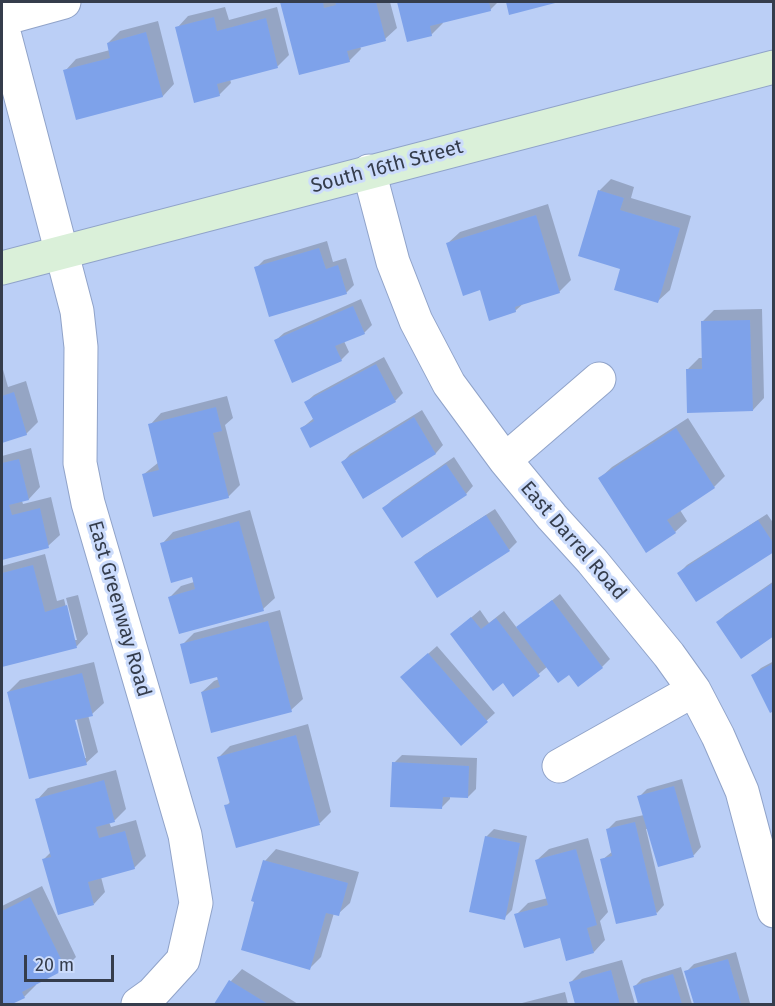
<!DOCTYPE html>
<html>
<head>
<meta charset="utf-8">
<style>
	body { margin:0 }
	#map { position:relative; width:775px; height:1006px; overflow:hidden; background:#bbcff6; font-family:"Fira Sans",sans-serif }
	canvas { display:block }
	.frame { position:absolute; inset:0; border:3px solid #353d4c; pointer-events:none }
	.scale { position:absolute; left:24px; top:955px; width:90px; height:27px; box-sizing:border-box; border:3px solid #353d4c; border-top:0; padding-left:8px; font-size:18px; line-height:21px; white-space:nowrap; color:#353d4c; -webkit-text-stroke:4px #ccdcfc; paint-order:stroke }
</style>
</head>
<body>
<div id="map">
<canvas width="775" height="1006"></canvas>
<div class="frame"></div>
<div class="scale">20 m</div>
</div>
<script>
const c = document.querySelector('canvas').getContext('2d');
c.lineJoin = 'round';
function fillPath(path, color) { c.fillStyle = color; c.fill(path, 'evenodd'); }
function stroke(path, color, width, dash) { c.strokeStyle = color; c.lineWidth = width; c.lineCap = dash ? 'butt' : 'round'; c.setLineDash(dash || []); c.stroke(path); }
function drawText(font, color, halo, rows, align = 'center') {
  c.font = font + ' "Fira Sans",sans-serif'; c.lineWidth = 6; c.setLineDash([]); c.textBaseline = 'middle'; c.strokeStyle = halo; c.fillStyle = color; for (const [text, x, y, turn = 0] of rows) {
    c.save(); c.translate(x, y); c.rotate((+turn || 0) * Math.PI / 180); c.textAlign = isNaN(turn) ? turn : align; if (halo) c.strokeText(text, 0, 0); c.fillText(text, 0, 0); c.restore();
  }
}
const shadow = new Path2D(`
	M282,2H390L397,28L385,39L360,46L361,49L349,61L300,73Z
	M399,2H498L490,10L442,21L443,23L431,35L408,41Z
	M507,2H556L510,13Z
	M225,7L229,20L277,7L289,55L278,66L230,79L231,83L219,95L177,28L188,16Z
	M158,21L174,84L163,96L77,118L65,71L76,59L110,50L108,43L120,31Z
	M611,179L634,187L631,198L691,216L670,290L658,301L622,268L599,191Z
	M548,204L571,280L559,292L524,303L515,311L481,288L448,243L460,232Z
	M327,241L333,262L346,258L354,285L346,293L256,268L264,260Z
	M361,299L372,325L364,333L344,341L349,352L341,360L276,340L284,333Z
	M762,309L764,398L753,410L687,370L699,358H703L702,322L714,310Z
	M384,357L403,393L395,401L302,428L314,418L306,402L314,395Z
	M2,366L8,387L26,381L38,422L26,434L2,441Z
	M227,396L233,418L225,425L240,485L228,497L144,474L159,462L150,425L161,413Z
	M422,410L443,445L436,453L363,497L343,462L350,454Z
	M688,418L725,476L714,487L680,510L687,521L675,532L600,478L612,467Z
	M31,448L40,487L29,499L22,501L23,504L51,497L60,535L48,546L2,558V456Z
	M454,457L473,486L466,494L384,508L392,500Z
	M495,509L517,542L509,550L416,563L424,555Z
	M250,510L275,598L263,609L170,597L181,586L194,582L193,575L162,544L173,532Z
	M767,514L774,524V550L679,573L687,565Z
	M45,554L57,601L64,599L74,640H77L66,598L78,595L88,634L77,646L2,666V566Z
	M774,581V634L718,622L725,615Z
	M560,594L610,659L602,667L569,672L548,666L514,695L503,681L452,634L480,610L489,623L504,611L517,628Z
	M280,610L303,699L291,710L202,692L214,681L219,679L218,675L182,645L194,633Z
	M437,646L495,713L461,744L410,670Z
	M774,661V709L753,675L761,668Z
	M94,662L104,703L92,714L88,715L98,752L86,763L8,692L20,680ZM75,712L86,758H83L72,713Z
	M308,724L331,812L320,823L226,806L231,801L218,758L230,746Z
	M402,755L477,758L476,789L468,797L450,796V799L442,807L394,763Z
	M116,770L126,809L115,820L109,822L111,827L136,820L146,856L134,868L101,877L105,892L94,904L44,859L51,852L37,800L48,788Z
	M682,779L701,847L694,855L659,865L648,829H646L664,905L657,913L602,860L613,851L608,829L616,821L644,815L639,797L647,789Z
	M494,829L527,836L512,910L504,918L486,837Z
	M588,838L608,912L600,921L605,940L594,952L516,915L528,903L548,898L537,860L549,849Z
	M276,849L359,872L350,903L338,914L334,913L321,957L310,968L265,861Z
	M42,886L76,957L65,968L35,983L36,985L24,997L9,1004H2V906Z
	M736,952L750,1003L696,1004L686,972L694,964Z
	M622,960L635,1004H577L571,982L582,971Z
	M681,967L692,1004H640L634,987L642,979Z
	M242,969L298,1004H216L231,981Z
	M565,992L568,1004H521L522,1003Z`);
const building = new Path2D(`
	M280,2H323L324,8L336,5L335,2H376L386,41L347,51L350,62L299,75Z
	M397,2H489L491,11L430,26L432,36L407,42Z
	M506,2H559L509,15Z
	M214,17L217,31L266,18L278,68L217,84L220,96L194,103L175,27Z
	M146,32L163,97L76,120L63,70L110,58L107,43Z
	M598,190L624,198L620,210L680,228L658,303L614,290L620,269L578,256Z
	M536,215L560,293L515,307L516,312L489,321L480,290L463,296L446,243Z
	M319,248L326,269L338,265L347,294L269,317L254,267Z
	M353,306L365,334L335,346L342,361L292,383L274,340Z
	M750,320L753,411L687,413L686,369H702L701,321Z
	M376,364L396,402L310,448L300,428L314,421L304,402Z
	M14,392L27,435L2,443V396Z
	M216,407L222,431L213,433L229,498L153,517L142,474L159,470L148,424Z
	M414,417L436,454L363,499L341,462Z
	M676,428L715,488L667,520L676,533L646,553L598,478Z
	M19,459L29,500L9,505L12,515L40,508L49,548L2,560V463Z
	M446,464L467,495L402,538L382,508Z
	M486,515L510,551L437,598L414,562Z
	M758,520L774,544V552L696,602L677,573Z
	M239,521L264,611L179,634L168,597L195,589L192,577L171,583L160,543Z
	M33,565L45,612L67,605L77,648L2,667V573Z
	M774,582V636L741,659L716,622Z
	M552,600L603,668L578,687L569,675L558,683L516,627Z
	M471,617L481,629L496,618L540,676L513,697L503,683L493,691L450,634Z
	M268,621L292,712L211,733L201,692L220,687L217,677L190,684L180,644Z
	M428,653L488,722L461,746L400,677Z
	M774,663V711L770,713L751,675Z
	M82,673L93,716L75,720L87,765L29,779L7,692Z
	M296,735L320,825L236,848L224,805L230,804L217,757Z
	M392,762L469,766L468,798L443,797L442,809L390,807Z
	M104,780L115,822L96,827L99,838L125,831L135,869L88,882L94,905L58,915L42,859L51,857L35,799Z
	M674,786L694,857L658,867L637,796Z
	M635,822L657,915L616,924L600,859L612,856L606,829Z
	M485,836L520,843L505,920L469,912Z
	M576,849L597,925L587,928L594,953L566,961L560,938L524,948L514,914L548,905L535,860Z
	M263,860L348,883L339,916L326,913L310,970L241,950L254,902L251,901Z
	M30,897L66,969L22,992L25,998L12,1004H2V911Z
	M728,959L741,1004H694L684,971Z
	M611,970L620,1004H575L569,982Z
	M673,974L682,1004H638L633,986Z
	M229,980L268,1004H214Z`);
const minor = new Path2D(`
	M2,19L64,2
	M2,25L77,311L81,347L80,463L88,503L185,835L196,903L183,960L152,994L138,1004
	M369,171L393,262L416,321L449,384L505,460L552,517L592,561L669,655L694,690L718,736L742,791L774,911
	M505,460L599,379
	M559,766L694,690`);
const secondary = new Path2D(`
	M2,268L774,67`);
const streetNames = [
	["South 16th Street",387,167,-15],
	["East Darrel Road",573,541,49],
	["East Greenway Road",119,609,74]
];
fillPath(shadow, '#0003');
fillPath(building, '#7ea2ea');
stroke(minor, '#90a3c9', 35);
stroke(secondary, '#90a3c9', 35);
stroke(minor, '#fff', 33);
stroke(secondary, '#daf0d9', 33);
drawText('20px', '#353d4c', '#ccdcfc', streetNames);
</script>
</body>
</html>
